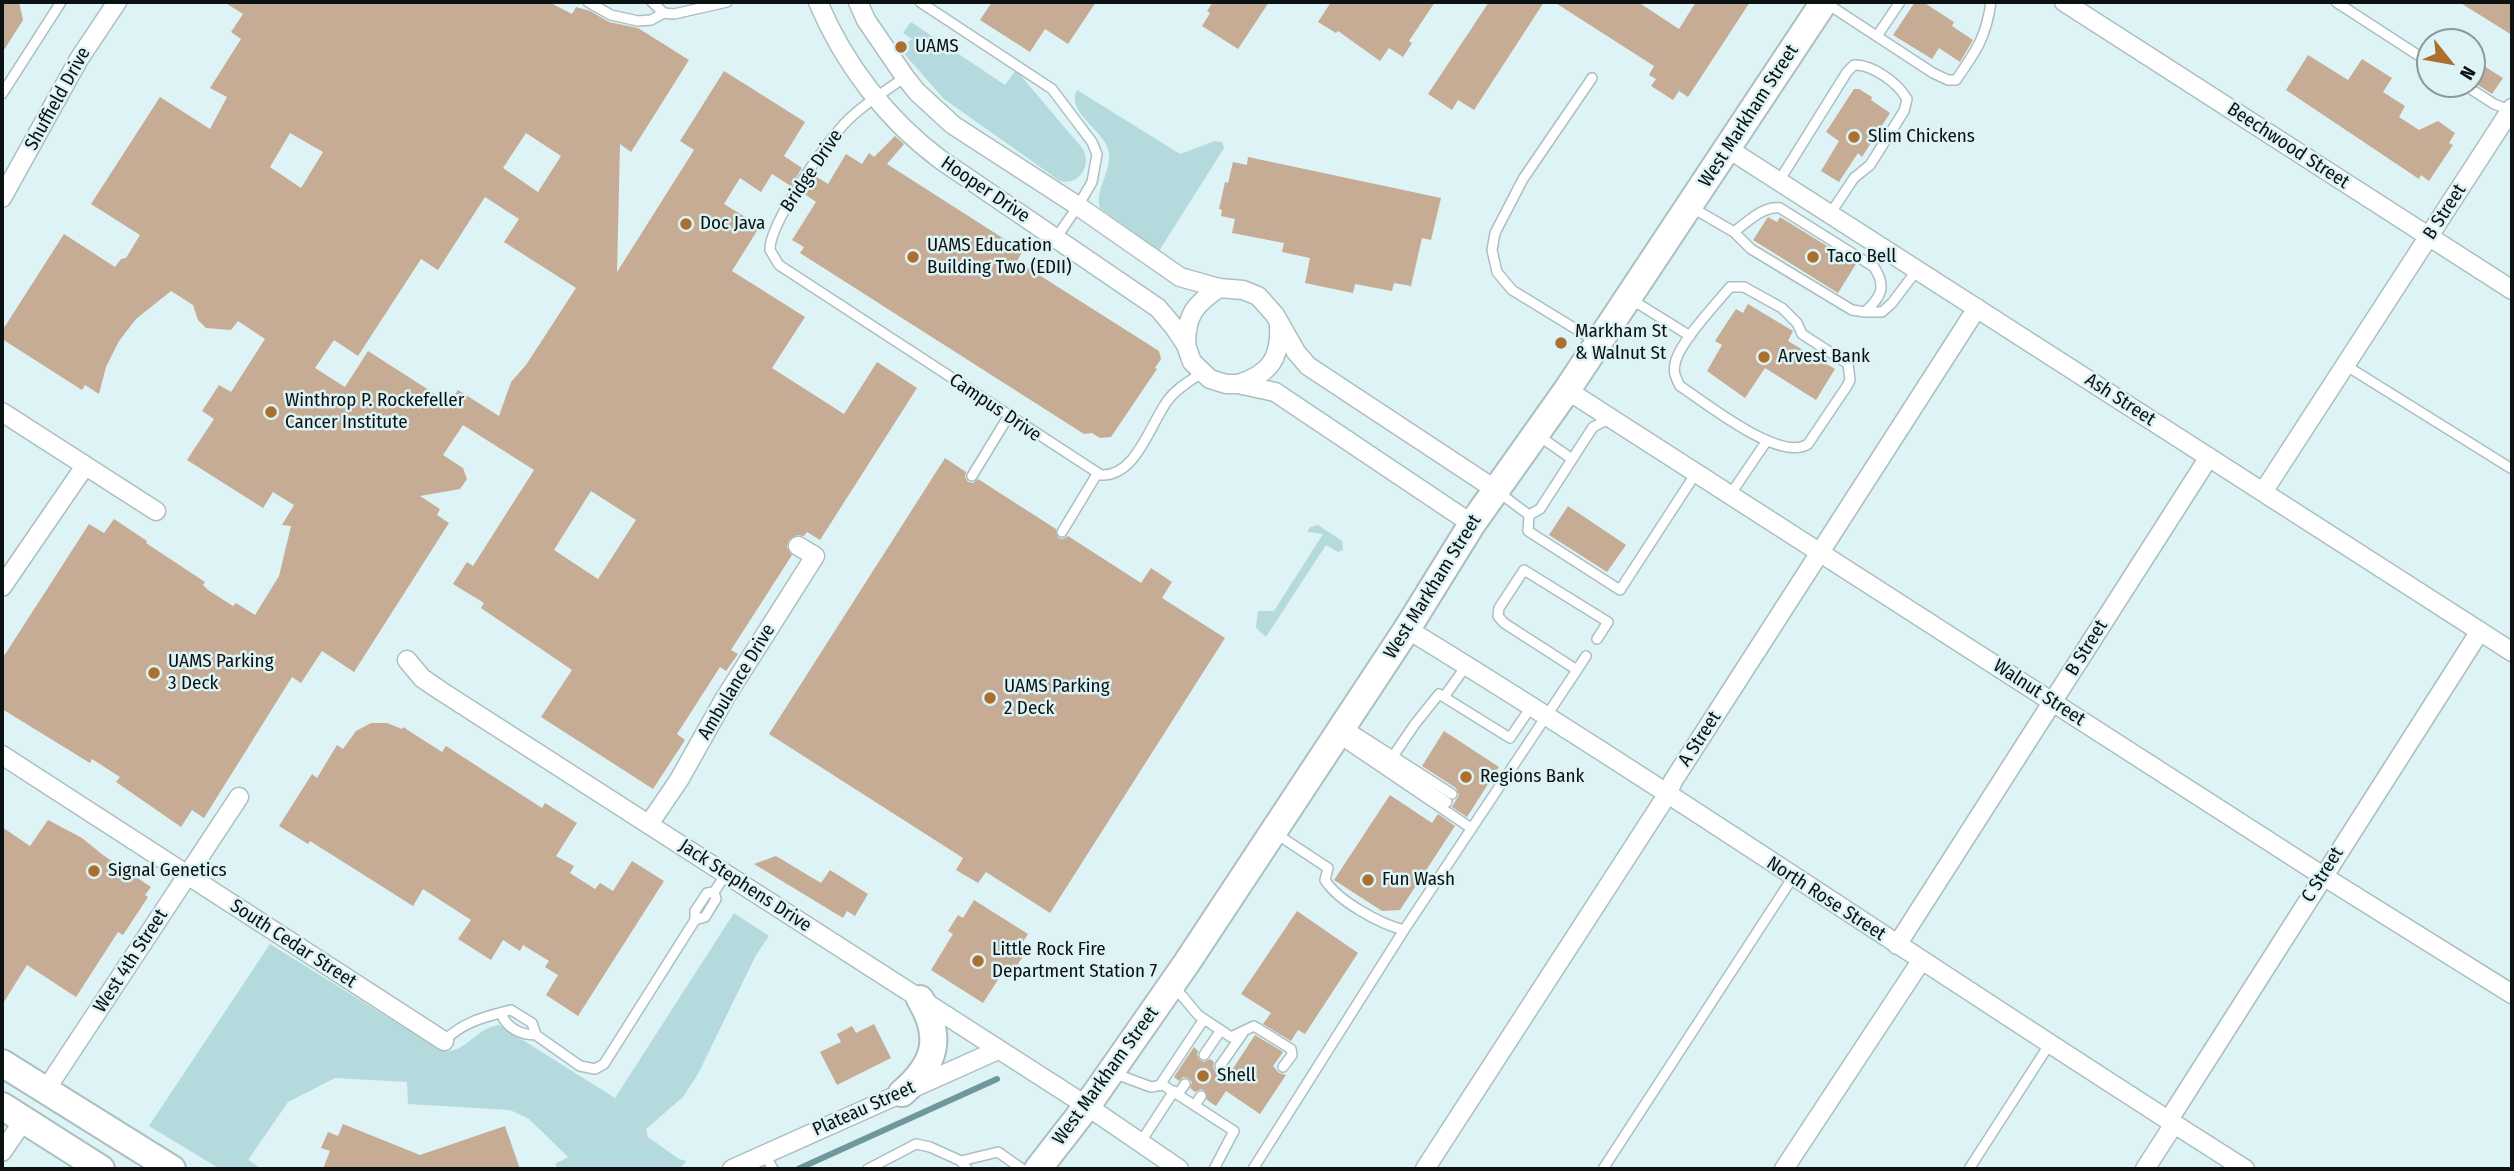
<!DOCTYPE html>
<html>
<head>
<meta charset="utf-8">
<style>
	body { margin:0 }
	#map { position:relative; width:2514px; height:1171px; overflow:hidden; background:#def3f5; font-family:"Fira Sans Condensed",sans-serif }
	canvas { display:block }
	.frame { position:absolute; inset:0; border:4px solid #0b1213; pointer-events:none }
	.north { position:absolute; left:2416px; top:28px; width:70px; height:70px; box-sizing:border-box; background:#def3f5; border:2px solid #8a999b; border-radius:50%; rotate:121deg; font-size:19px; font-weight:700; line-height:28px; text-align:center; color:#0b1213 }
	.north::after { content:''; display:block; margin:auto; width:24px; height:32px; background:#ab7030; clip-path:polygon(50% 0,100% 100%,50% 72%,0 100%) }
</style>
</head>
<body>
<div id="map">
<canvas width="2514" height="1171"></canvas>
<div class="frame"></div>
<div class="north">N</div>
</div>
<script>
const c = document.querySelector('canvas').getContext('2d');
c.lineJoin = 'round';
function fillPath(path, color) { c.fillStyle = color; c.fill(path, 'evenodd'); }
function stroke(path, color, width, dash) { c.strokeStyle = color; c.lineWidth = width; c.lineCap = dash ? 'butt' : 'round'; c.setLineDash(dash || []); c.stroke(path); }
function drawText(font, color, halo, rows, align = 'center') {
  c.font = font + ' "Fira Sans Condensed",sans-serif'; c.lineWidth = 5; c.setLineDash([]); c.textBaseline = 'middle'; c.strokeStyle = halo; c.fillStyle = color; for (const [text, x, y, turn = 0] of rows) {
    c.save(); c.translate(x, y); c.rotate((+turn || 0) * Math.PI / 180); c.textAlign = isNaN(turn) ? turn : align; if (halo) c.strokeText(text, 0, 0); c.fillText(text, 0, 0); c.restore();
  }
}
const green = new Path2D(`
	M911,22L1005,85L1016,70L1083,149C1092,166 1079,186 1060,181L944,99L900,49L912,39L903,33Z
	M1077,90L1180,154L1215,141L1222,142L1224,148L1159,251L1100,208C1094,188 1114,170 1108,149C1103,130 1065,111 1077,90Z
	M1318,525L1342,541L1343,550L1338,552L1326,545L1266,637L1256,628L1258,611H1274L1323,534L1307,532L1310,527Z
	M734,913L769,936L756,955L698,1074L683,1097L646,1129L648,1137L679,1159L686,1161L680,1169H558L555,1164L568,1157L529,1119L510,1110L408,1104L407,1082L335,1078L288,1102L248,1160L262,1169H220L149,1126L270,944L442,1051C466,1054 475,1028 499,1025L615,1098Z`);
const stream = new Path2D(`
	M798,1169L997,1079`);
const building = new Path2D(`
	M2,2H19L23,20L2,53Z
	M224,2H549L572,14L576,7L590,11L609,22L638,28L689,60L631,152L620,144L617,272L694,150L680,141L724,71L805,122L784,156L802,168L791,186L772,174L761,192L740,178L724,204L760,226L732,271L805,317L772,368L844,414L877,362L917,388L820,540L807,532L804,536L797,535L789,540L787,547L792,555L731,650L738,654L726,671L720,667L677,734L685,740L653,789L541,717L572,670L481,608L484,603L453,584L467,562L473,566L534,470L463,425L443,455L463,468L467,479L460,489L420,496L440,509L437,515L449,523L354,672L322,651L301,683L292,677L204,818L192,810L181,827L116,782L120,777L92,759L90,763L2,709V659L89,524L104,533L114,519L147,541L146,543L205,582L203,585L208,590L233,606L236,603L255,615L279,576L291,526L282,525L294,505L273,492L263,508L187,460L214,419L202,411L219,385L231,392L265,339L238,321L231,330L206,328L198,320L193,305L171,291L136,319L119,341L106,367L99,394L85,385L82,390L2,339V331L64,234L115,267L121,259L126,258L140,235L91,204L160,97L210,129L227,97L210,88L241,39L231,32L243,14ZM290,133L323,152L301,188L270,167ZM526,133L561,156L538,192L503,168ZM485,197L519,219L504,242L576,288L526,365L511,382L499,416L458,390L449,403L368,351L345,387L315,368L334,340L358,356L421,259L438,270ZM591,491L636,520L598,579L554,550Z
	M992,2H1096L1068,44L1045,29L1030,52L980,20Z
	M1213,2H1269L1238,49L1202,26L1210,13L1207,11Z
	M1331,2H1435L1409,41L1412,43L1403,57L1389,48L1380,61L1338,31L1336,33L1318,22Z
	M1489,2H1544L1474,110L1458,100L1452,110L1428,94Z
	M1554,2H1638L1679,29L1696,2H1750L1688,97L1679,91L1673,100L1651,86L1656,79L1649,75L1654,66Z
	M1915,2H1923L1954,22L1952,26L1973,40L1960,62L1939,48L1932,59L1893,35Z
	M2459,2H2512V35Z
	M2308,55L2348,80L2362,59L2392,78L2383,92L2405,106L2399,117L2419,130L2438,121L2455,133L2449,143L2453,145L2429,181L2421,175L2419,179L2286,90Z
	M2479,63L2503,78L2492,94L2472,81V75Z
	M1854,89H1859L1872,97L1871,100L1890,113L1862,157L1858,153L1839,182L1821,171L1839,141L1826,132Z
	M895,136L904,144L887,164L1023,251L1017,261L1159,351L1161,359L1155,368L1157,369L1111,437L1100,438L1092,433L1084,434L800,253L804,247L792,240L816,202L803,193L814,175L828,184L846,154L862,164L869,153L874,157Z
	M1248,157L1441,198L1431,240L1422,238L1411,286L1394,283L1392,291L1355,284L1353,293L1305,283L1310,258L1282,252L1284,243L1232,233L1235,219L1221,216L1222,210L1219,209L1225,182L1228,183L1233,162L1247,165Z
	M1768,217L1777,222L1780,217L1856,264L1838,293L1753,240Z
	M1748,304L1793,331L1788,341L1835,369L1816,400L1765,368L1745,398L1707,371L1722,345L1715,341L1726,324L1736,309L1743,313Z
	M945,458L966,472L965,477L968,482L973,483L978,479L1056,529L1058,538L1063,539L1068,536L1141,583L1151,568L1172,582L1162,598L1225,638L1050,913L986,872L978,883L956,870L963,858L769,734Z
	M1568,506L1626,545L1607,572L1549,535Z
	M371,723H387L402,729L403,727L442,752L446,746L542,808L545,803L577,823L556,856L574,866L570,873L595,889L600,883L613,891L632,861L664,881L578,1016L546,995L558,975L545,967L549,961L523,945L520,951L503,940L491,960L458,939L471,920L423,889L413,906L310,841L308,844L279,826L312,774L317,778L337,745L343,749L356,731Z
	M1444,731L1499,767L1467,817L1452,807L1459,795L1456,788L1422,766Z
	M1390,795L1432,823L1438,814L1455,826L1400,910L1382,911L1334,880Z
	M48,820L82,838L103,855L151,887L145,895L148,897L123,935L118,932L76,997L27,965L2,1005V827L30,846Z
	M776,856L821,883L830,870L868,894L855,916L847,911L843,918L754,864Z
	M974,900L1028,934L1019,948L1026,952L1008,979L1001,975L983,1003L931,970L953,934L948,931L958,915L963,918Z
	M1297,911L1358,953L1305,1034L1298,1030L1291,1041L1263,1024L1271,1013L1241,994Z
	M874,1024L891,1058L837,1085L820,1052L841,1042L837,1034L852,1026L856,1033Z
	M1255,1035L1283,1052L1273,1066L1279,1073L1286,1075L1260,1114L1226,1091L1216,1106L1207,1100L1205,1091L1201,1089L1195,1092L1190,1088L1192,1082L1188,1078L1183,1077L1179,1081L1174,1077L1194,1047L1198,1051L1197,1055L1200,1060L1204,1062L1210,1059L1214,1062L1213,1066L1215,1071L1220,1073L1226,1070L1230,1073Z
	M343,1124L420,1155L505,1126L520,1169H323L330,1151L321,1148L328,1132L338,1136Z`);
const lane = new Path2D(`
	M588,2L611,15L638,21L651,20L664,13L674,14L727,2
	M652,2L664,13
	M920,2L1052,89L1092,142L1097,154L1092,182L1078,206L1056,238
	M2336,2L2430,63
	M1826,3L1933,73L1948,80H1956C1976,51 1986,38 1991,2
	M1877,36L1900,2
	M905,77C886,91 865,103 848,120C828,139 769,224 770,250L779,265L1101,475C1136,477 1150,424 1168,400C1177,388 1191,380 1203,372
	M1592,78L1523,179L1495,233L1492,250L1497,272L1512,290L1597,342
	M2463,84L2494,104L2510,110
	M2,94L61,2
	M1779,181L1847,72L1854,65C1872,64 1898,83 1907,99L1904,111L1870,165L1854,178L1830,214
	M1691,207L1734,232L1751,249L1852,310L1865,312H1882L1892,303L1917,270
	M1734,232C1746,223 1764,205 1780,208L1874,267C1887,287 1881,297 1865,312
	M1730,287H1744L1782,308L1797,323L1802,334L1848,364L1850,380L1847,386L1808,444C1780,463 1705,402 1680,386C1676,378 1673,373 1675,364C1678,344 1716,304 1730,287Z
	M1629,298L1690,336
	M2345,365L2512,469
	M1539,436L1572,459
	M972,476L1008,417
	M1497,491L1529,515L1540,509L1593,427L1611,418
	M1730,495L1766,442
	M1529,515L1528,531L1620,590L1696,473
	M1062,532L1097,474
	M1577,670L1586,656
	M1444,697L1466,666
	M1346,726L1452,794
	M1342,732L1447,802
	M1338,738L1471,828
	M1385,768L1415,724L1439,694L1510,738L1531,707
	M1275,833L1328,868L1325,880C1338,901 1380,924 1404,930
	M695,920L705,917L716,899L714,892
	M1173,985L1198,1015L1231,1037L1254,1026L1291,1049L1292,1055L1283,1067
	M501,1013C506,1028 521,1035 536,1035
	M444,1041C464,1021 485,1017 511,1010L532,1023L536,1035L580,1066L595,1069L604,1064L695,920V911L707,893L714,892L726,874
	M1204,1055L1221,1030
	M1220,1066L1243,1033
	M1113,1073L1151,1087L1163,1085L1234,1131L1214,1169
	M1160,1085L1204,1019
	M1178,1094L1185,1084
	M1195,1105L1201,1096
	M1140,1143L1174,1091
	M765,1155L773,1169
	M961,1161L998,1152L1022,1169
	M868,1169L916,1144L930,1147L961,1161L967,1169
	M1253,1169L1404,930L1577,670L1504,623L1498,616L1499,608L1524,570L1608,622L1597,639
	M1603,1169L1793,877
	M1969,1169L2049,1045`);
const street = new Path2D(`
	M818,2C844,64 887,120 941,160L1158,308L1174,327L1186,345L1192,362L1210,379L1226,384H1238L1275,392L1472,524
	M858,2L866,20L905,77L917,92L953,125L1078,206L1180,277L1219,288L1243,290L1258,296L1275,315L1296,352L1308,366L1496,490
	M2064,2L2512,290
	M1727,148L2512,652
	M2,198L79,59L117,2
	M1186,345C1186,315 1195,304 1219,288
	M1238,384C1270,374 1281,358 1279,325
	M1567,390L2323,876L2512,994
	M2,412L156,511
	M2263,492L2512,108
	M2,587L85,466
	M1407,629C1691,803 1964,992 2245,1169
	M407,660L422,678L441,691L1087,1106L1179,1169
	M2,755L444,1041
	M649,824L679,780L725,698L815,556L798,546
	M1897,945L2209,457
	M45,1091L239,797
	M2168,1121L2480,631
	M2,1152L24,1120
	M732,1169L998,1050
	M1425,1169L1667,795L1673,781L1977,308
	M1784,1169L1921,961
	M2145,1169L2174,1124`);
const secondary = new Path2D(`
	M2,1063L172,1169
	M902,1093C936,1064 943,1037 920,999
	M2,1106L101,1169
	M1038,1169L1087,1106L1186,964L1407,629L1472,524L1567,390L1824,2`);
const markers = [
	[901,47,7,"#ab7030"],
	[1854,137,7,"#ab7030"],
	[686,224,7,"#ab7030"],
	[913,257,7,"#ab7030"],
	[1813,257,7,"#ab7030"],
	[1561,343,7,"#ab7030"],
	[1764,357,7,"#ab7030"],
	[271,412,7,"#ab7030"],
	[154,673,7,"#ab7030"],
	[990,698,7,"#ab7030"],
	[1466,777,7,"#ab7030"],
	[94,871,7,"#ab7030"],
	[1368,880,7,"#ab7030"],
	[978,961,7,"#ab7030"],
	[1203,1076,7,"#ab7030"]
];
const poiNames = [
	["UAMS",915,47],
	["Slim Chickens",1868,137],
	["Doc Java",700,224],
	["UAMS Education",927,246],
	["Building Two (EDII)",927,268],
	["Taco Bell",1827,257],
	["Markham St",1575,332],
	["& Walnut St",1575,354],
	["Arvest Bank",1778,357],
	["Winthrop P. Rockefeller",285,401],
	["Cancer Institute",285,423],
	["UAMS Parking",168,662],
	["3 Deck",168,684],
	["UAMS Parking",1004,687],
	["2 Deck",1004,709],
	["Regions Bank",1480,777],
	["Signal Genetics",108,871],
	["Fun Wash",1382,880],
	["Little Rock Fire",992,950],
	["Department Station 7",992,972],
	["Shell",1217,1076]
];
const streetNames = [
	["Shuffield Drive",58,99,-61],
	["West Markham Street",1749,116,-57],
	["Beechwood Street",2288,146,33],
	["Bridge Drive",812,171,-56],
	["Hooper Drive",985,190,34],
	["B Street",2445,212,-57],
	["Ash Street",2120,400,33],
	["Campus Drive",995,408,34],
	["West Markham Street",1433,587,-58],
	["B Street",2087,648,-58],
	["Ambulance Drive",737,682,-59],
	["Walnut Street",2039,693,33],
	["A Street",1700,739,-57],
	["C Street",2323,875,-58],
	["Jack Stephens Drive",745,886,33],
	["North Rose Street",1826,899,33],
	["South Cedar Street",293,944,33],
	["West 4th Street",131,961,-57],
	["West Markham Street",1106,1076,-54],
	["Plateau Street",864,1109,-24]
];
fillPath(green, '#b4dadd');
stroke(stream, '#6f989c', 6);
fillPath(building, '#c6ac94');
stroke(lane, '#abbfc1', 12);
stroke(street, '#abbfc1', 21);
stroke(secondary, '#abbfc1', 30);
stroke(lane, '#fff', 9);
stroke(street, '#fff', 18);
stroke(secondary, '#fff', 26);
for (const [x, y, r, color] of markers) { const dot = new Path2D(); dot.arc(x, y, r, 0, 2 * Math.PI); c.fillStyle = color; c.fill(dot); stroke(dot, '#def3f5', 2.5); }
drawText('19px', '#0b1213', '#def3f5', poiNames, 'left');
drawText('19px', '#0b1213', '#def3f5', streetNames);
</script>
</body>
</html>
